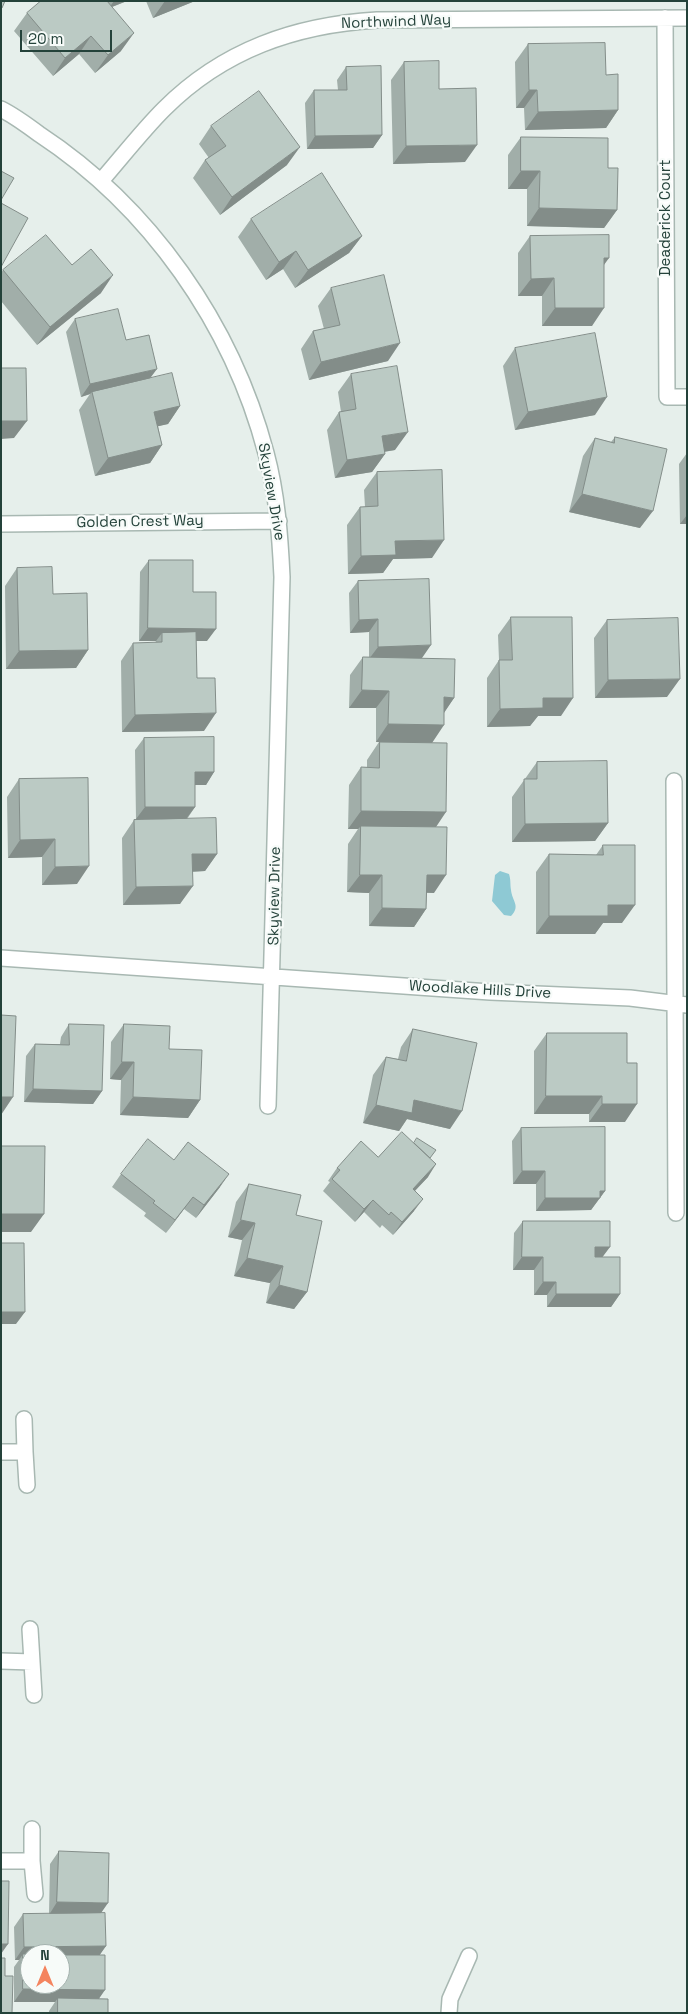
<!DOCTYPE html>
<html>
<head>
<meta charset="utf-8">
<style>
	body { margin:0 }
	#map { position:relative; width:688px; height:2014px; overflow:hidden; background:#e6efeb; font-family:"Space Grotesk",sans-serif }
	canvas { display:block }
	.frame { position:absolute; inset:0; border:2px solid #24423a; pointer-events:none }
	.north { position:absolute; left:20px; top:1944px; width:50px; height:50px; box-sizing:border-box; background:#f7fbf9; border:1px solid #a3b1ad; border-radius:50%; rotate:0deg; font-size:14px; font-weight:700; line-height:20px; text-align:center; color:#24423a }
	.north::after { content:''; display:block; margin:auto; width:18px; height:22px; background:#f4845f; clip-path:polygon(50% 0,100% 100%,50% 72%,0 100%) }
	.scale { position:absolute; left:20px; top:30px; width:92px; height:22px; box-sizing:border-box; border:2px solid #24423a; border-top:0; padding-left:6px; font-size:15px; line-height:18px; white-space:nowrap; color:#24423a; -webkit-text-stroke:4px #f7fbf9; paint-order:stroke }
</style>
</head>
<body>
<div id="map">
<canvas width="688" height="2014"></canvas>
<div class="frame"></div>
<div class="north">N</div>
<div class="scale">20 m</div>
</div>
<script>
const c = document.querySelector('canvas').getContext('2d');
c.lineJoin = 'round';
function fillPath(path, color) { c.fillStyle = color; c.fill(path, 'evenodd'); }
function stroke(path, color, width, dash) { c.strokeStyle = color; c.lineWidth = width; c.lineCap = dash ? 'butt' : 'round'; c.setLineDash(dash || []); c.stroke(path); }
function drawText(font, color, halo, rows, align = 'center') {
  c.font = font + ' "Space Grotesk",sans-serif'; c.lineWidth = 4.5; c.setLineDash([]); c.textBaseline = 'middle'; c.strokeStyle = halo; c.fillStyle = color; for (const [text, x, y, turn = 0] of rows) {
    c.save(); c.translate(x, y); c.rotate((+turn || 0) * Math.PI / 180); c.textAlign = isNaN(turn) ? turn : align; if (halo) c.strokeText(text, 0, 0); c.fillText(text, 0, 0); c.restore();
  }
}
const water = new Path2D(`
	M500,871L509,874C511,880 510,884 511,890C512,901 521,906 511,916L504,915L492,901L495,875Z`);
const service = new Path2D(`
	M1,1452H25L24,1419
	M25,1452L27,1485
	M1,1661L32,1662L30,1629
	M32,1662L34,1695
	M1,1861H32V1829
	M32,1861L35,1894
	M449,2013L450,1999L469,1956`);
const minor = new Path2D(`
	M665,18L667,397H687
	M1,109C15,116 27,125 39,134C150,207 232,324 266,453C277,494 280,535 282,577L268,1106
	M101,181C122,157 142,131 164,109C223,50 295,25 377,20L687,18
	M1,524L279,521
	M674,781L676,1213
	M1,958L490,992L630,998L687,1005`);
const wall = new Path2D(`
	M41,1H127L112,7L121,51L95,73L79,54L53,76L14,31L27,13Z
	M146,1H195L153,18Z
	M528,44L606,75L618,110L606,128L525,130L524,108H516L515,62Z
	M404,62L439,89L465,162L393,164L391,80Z
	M346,67L382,135L373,148L307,149L305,103L314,90H338L337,80Z
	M211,126L287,165L220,215L193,178L205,160L209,158L199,144Z
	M521,137L608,168L617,210L604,228L527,226V189H508V155Z
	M251,219L362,236L349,253L295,288L283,269L266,280L238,237Z
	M530,236L604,265L592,326H542V296H518V253Z
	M72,265L101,293L37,345L1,301V273L3,270Z
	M331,288L388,361L309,380L301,349L313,331L324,329L318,306Z
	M75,319L126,340L150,378L180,406L168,424L158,426L162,445L150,463L95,476L79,410L90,394L81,397L66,332Z
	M515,348L595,415L515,430L503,366Z
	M351,374L395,450L384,452L385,454L372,472L335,478L327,430L339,412H341L338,392Z
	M615,437L640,528L569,512L583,456L595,438L611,442Z
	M687,453V524H680L679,464Z
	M377,472L432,558L393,559L383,573L348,574L347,525L360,507H365L364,490Z
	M149,560L193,592L207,641H196L197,678L204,731L122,732L121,661L133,643H155L156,641H139L140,572Z
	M17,568L53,594L88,650L76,668L6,669L5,586Z
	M358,581L454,698L444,712L432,742L436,827L434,893H427L426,909L414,927L369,926V893L347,892L348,844L358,829H348L349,785L361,767H367V760L379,742H376V708H349L350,675L363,657H369V632L350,633L349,593Z
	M511,617L561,716H538L530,726L487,727V678L499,660L498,635Z
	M607,620L667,697L595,698L594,638Z
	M144,738L214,772L206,785H195V807L187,819L217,854L205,871L192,872L180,904L123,905L122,838L134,820L162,819H136L135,750Z
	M537,762L608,823L595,841L512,842V797Z
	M88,778L77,884L42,885V857L8,858L7,797L19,779Z
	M603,845L622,923H603L595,934H536V872L549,854L596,855Z
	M69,1024L102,1091L93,1104L24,1102L26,1056L35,1044H60L61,1037Z
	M124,1024L169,1049L200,1100L188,1118L120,1115L121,1080L110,1079L111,1042Z
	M413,1029L450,1129L407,1119L399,1131L363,1123L373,1075L386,1057L398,1059L401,1047Z
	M547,1033L625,1122H589V1114H534V1051Z
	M521,1128L605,1191L591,1210L536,1211V1184H513L512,1141Z
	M378,1157L430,1158L428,1177L415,1191L414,1211L393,1235L382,1225L380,1228L364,1212L355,1222L323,1191L330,1182L328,1181L337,1168Z
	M174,1160L220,1187L196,1218L184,1209L166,1233L144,1216L146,1213L112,1187L121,1174Z
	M249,1184L296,1215L307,1292L294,1309L266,1303L270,1283L234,1276L242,1240L228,1237L236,1202Z
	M523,1221L602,1257L620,1294L611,1307H547V1295H534V1270H513L514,1233Z
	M59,1851L100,1913L106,1946L99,1955V1998L108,2013H49V2011L55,2002H14V1967L19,1960H15L14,1927L23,1914H49L50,1864Z`);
const shadedWall = new Path2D(`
	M114,1H127L109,8Z
	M165,1H195L153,18Z
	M134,33L121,51L95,73L108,55Z
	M91,36L79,54L53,76L65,58Z
	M529,90H537L524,108H516Z
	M618,110L606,128L525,130L538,112Z
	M382,135L373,148L307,149L315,136Z
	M477,145L465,162L393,164L406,146Z
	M300,147L287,165L220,215L232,197Z
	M521,171H540L527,189H508Z
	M539,208L617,210L604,228L527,226Z
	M362,236L349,253L295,288L308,270Z
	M296,251L283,269L266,280L279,262Z
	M604,258H609L596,276Z
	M113,275L101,293L37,345L50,327Z
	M554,278L542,296H518L531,279Z
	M555,308H604L592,326H542Z
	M400,343L388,361L309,380L321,362Z
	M157,369L148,381L92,392L90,394L81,397L90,384Z
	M607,397L595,415L515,430L528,412Z
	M180,406L168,424L142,430L154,412Z
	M1,421H27L14,438L1,439Z
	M408,432L395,450L369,454L382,436Z
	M162,445L150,463L95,476L108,458Z
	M385,454L372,472L335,478L347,460Z
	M582,494L653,511L640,528L569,512Z
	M687,515V524H680Z
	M444,540L432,558L393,559L383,573L348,574L361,556L395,541Z
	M378,619L369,632L350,633L359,620Z
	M148,628L216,629L207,641H162V633L156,641H139Z
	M431,645L422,658L369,659L378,647Z
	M88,650L76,668L6,669L19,651Z
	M680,679L667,697L595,698L608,680Z
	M362,690L389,691L376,708H349Z
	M444,697L454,698L442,716Z
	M543,698H573L561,716H538L530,726L487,727L500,709Z
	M216,713L204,731L122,732L135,715Z
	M388,724L444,725L432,743L376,742Z
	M195,772H214L206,785H186Z
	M145,807H195L186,819H136Z
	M361,811L446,812L434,830L361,826L358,829H348Z
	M608,823L595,841L512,842L525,824Z
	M55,839L42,857L8,858L20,840Z
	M192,854H217L205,871L180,872Z
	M89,866L77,884L42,885L55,867Z
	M360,875H382L369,893L347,892Z
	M427,875H446L434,893L415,892Z
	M193,886L180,904L123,905L136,887Z
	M608,905H635L622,923H603L595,934H536L549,916Z
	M382,908L426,909L414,927L369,926Z
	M122,1062H134L121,1080L110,1079Z
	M33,1089L102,1091L93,1104L24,1102Z
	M546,1096H602L589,1114H534Z
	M1,1097H13L1,1115Z
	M133,1097L200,1100L188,1118L120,1115Z
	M414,1100L462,1111L450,1129L407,1119L399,1131L363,1123L376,1105Z
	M602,1104H637L625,1122H589Z
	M436,1164L428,1177L404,1202L413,1189Z
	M522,1171H545L536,1184H513Z
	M229,1174L220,1187L196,1218L204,1205Z
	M600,1191H605L591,1210L536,1211L545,1198Z
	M193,1197L166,1233L175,1220Z
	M423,1199L414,1211L393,1235L402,1222Z
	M373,1200L364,1212L355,1222L364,1209Z
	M1,1214H44L31,1232H1Z
	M241,1220L255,1223L242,1240L228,1237Z
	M595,1247H610L601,1259H586Z
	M522,1257H543L534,1270H513Z
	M247,1258L283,1266L270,1283L234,1276Z
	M543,1282H556L547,1295H534Z
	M279,1285L307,1292L294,1309L266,1303Z
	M556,1294H620L611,1307H547Z
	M1,1312H25L16,1324H1Z
	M57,1902L108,1903L99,1916L49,1915Z
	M1,1944H8L1,1954Z
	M106,1946L97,1959L60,1960V1954H23L19,1960H15L24,1947Z
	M23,1989L105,1990L96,2003L58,1998L55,2002H14Z`);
const building = new Path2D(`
	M1,1H5L2,8L1,7Z
	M41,1H107L134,33L108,55L91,36L65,58L27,13Z
	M605,43L606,75L618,74V110L538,112L537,90H529L528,44Z
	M439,61V89L476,88L477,145L406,146L404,62Z
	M381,66L382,135L315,136L314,90H347L346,67Z
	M259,91L300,147L232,197L205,160L226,146L211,126Z
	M521,137L608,138V168H618L617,210L539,208L540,171H521Z
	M1,171L14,178L1,200Z
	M322,173L362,236L308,270L296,251L279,262L251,219Z
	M1,203L28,218L1,267Z
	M46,235L72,265L91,249L113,275L50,327L3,270Z
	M609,235V258H604V308H555L554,278L531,279L530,236Z
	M384,275L400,343L321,362L313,331L340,325L331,288Z
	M118,309L126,340L149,335L157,369L90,384L75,319Z
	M595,333L607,397L528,412L515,348Z
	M397,366L408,432L382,436L385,454L347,460L339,412L356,409L351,374Z
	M1,368H26L27,421H1Z
	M172,373L180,406L154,412L162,445L108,458L92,392Z
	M615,437L667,449L653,511L582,494L595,438L614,443Z
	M442,470L444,540L395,541L396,555L361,556L360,507L378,506L377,472Z
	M149,560H193V592H216V629L148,628Z
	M52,567L53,594L87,593L88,650L19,651L17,568Z
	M429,579L431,645L378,647V619L359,620L358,581Z
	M511,617H572L573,698H543V708L500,709L499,660H512Z
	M678,618L680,679L608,680L607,620Z
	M196,632L197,678H215L216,713L135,715L133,643L162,642V633Z
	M363,657L455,659L454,698L444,697V725L388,724L389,691L362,690Z
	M214,737V772H195V807H145L144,738Z
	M380,742L447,743L446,812L361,811V767L379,768Z
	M607,761L608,823L525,824L524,779H537V762Z
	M88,778L89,866L55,867V839L20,840L19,779Z
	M216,818L217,854H192L193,886L136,887L134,820Z
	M361,826L447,827L446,875H427L426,909L382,908V875H360Z
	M603,845H635V905H608V916H549V854L603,855Z
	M1,1015L16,1016L13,1097H1Z
	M69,1024L104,1025L102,1091L33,1089L35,1044L69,1045Z
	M124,1024L170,1026L169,1049L202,1050L200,1100L133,1097L134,1062H122Z
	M413,1029L477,1043L462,1111L414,1100L412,1113L376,1105L386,1057L406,1061Z
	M547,1033H627V1063H637V1104H602V1096H546Z
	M605,1127V1191H600V1198H545V1171H522L521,1128Z
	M402,1132L436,1164L413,1189L423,1199L402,1222L391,1212L389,1215L373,1200L364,1209L332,1179L340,1170L337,1168L361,1141L378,1157Z
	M417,1138L436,1150L430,1158L414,1143Z
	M148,1139L174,1160L188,1142L229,1174L204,1205L193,1197L175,1220L153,1203L155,1201L121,1174Z
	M1,1146H45L44,1214H1Z
	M249,1184L301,1195L296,1215L322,1221L307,1292L279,1285L283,1266L247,1258L255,1223L241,1220Z
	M523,1221H610V1247H595V1257H620V1294H556V1282H543V1257H522Z
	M1,1243H24L25,1312H1Z
	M59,1851L109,1853L108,1903L57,1902Z
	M1,1881H9L8,1944H1Z
	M105,1913L106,1946L24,1947L23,1914Z
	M23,1954H30V1984H60V1955H105V1990L23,1989Z
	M1,1958H5V1976H13L12,2013H1Z
	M58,1998L108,1999V2013H58Z`);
const streetNames = [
	["Northwind Way",396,22,-2],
	["Deaderick Court",666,218,-90],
	["Skyview Drive",271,492,80],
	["Golden Crest Way",140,522,-1],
	["Skyview Drive",275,896,-89],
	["Woodlake Hills Drive",480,990,3]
];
fillPath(water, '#8ec9d4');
stroke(service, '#a8b8b2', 18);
stroke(minor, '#a8b8b2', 18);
stroke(service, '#fff', 15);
stroke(minor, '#fff', 15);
fillPath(wall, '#a1aea9');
fillPath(shadedWall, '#838d89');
fillPath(building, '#bbcac4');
stroke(building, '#838d89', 1);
drawText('15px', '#24423a', '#f7fbf9', streetNames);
</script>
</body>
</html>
